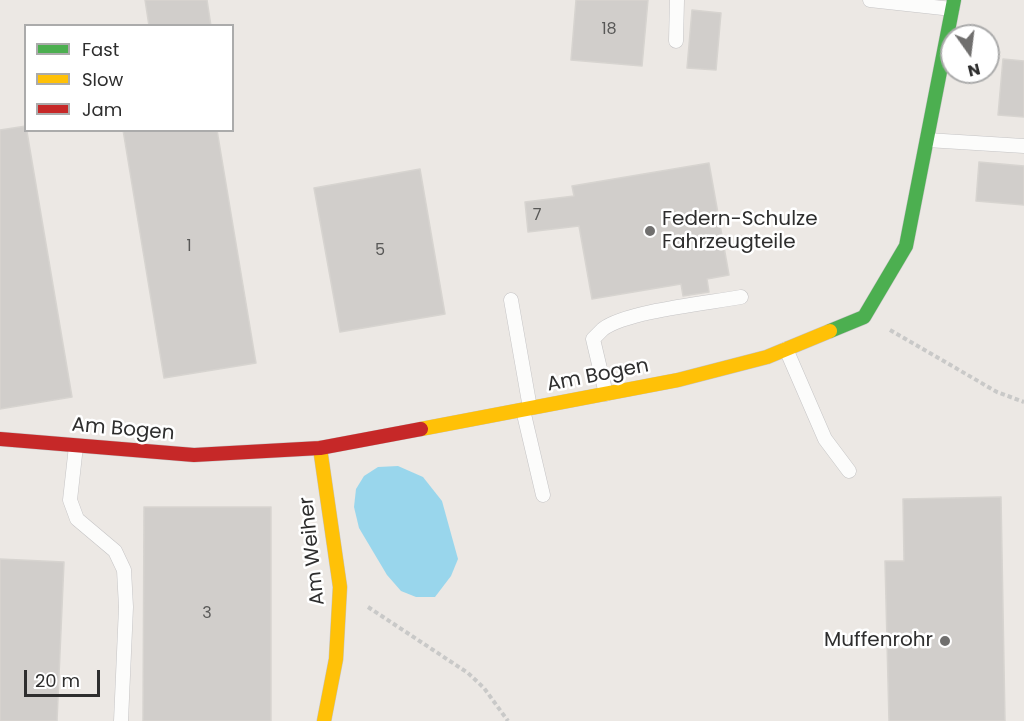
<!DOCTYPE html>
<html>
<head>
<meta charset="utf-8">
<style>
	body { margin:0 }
	#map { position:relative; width:1024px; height:721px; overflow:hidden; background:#ece8e4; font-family:Poppins,sans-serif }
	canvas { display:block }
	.legend { position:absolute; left:24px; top:24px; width:210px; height:108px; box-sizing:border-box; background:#fff; border:2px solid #ababab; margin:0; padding:8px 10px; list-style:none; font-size:18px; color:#2e2e2e }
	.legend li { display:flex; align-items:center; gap:12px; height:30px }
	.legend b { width:30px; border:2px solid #ababab }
	.north { position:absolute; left:940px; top:24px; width:60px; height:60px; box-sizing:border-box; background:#fff; border:2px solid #ababab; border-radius:50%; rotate:166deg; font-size:16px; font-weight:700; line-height:24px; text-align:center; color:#2e2e2e }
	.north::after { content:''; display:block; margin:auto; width:21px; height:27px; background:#706f6e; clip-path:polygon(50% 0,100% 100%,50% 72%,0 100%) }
	.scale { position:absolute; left:24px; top:670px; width:76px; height:27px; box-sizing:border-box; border:3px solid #2e2e2e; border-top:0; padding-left:8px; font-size:18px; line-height:21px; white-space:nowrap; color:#2e2e2e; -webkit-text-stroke:4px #fff; paint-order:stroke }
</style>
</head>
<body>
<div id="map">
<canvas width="1024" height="721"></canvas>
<ul class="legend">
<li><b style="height:8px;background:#4caf50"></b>Fast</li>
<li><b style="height:8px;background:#ffc107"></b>Slow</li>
<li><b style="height:8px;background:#c62828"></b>Jam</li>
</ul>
<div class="north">N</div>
<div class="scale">20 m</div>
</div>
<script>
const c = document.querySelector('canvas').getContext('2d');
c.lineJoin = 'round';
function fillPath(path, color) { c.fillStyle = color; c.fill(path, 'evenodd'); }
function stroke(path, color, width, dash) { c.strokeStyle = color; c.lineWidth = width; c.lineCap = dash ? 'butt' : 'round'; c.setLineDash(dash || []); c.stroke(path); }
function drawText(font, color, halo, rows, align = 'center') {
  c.font = font + ' Poppins,sans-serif'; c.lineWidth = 5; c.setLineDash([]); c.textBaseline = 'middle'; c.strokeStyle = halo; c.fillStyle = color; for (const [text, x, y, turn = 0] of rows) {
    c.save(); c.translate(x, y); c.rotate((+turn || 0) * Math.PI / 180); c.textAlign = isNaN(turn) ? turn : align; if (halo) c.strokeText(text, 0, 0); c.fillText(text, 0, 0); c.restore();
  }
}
const water = new Path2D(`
	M398,466L423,477L442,501L458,559L451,576L435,597H416L401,591L387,575L359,528L354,507L356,489L364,476L378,467Z`);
const building = new Path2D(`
	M145,0H207L211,26H149Z
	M576,0H648L642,66L571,60Z
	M692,10L721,13L716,70L687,68Z
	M1003,59L1024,61V117L998,115Z
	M26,126L72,397L0,409V130Z
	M123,130H217L256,363L164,378Z
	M979,162L1024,166V205L976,201Z
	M709,163L729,275L707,279L709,292L683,296L681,284L592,299L579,226L528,232L525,202L574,196L572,186Z
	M420,169L445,314L340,332L314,188Z
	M1001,497L1005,721H889L885,561H904L903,499Z
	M144,507H271V721H143Z
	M0,559L64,562L57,721H0Z`);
const path = new Path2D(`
	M890,330L997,392L1024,402
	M368,607L468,673L484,688L508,721`);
const lane = new Path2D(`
	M870,0L952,9
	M676,41L677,0
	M927,140L1024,146
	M511,300L530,408
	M786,349L825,439L849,471
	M606,394L593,339C596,336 600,332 603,329C627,311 709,303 741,297
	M523,410L543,495
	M76,446L70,500L77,519L115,551L124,570L126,607L121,721`);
const fast = new Path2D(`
	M830,331L864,317L906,246L954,0`);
const slow = new Path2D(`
	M421,429L678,380L767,357L830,331
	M320,448L340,587L336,659L324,721`);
const jam = new Path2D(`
	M0,439L194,455L320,448L421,429`);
const markers = [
	[650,231,6,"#706f6e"],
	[945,641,6,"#706f6e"]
];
const numberNames = [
	["18",609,30],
	["7",537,216],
	["1",189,247],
	["5",380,251],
	["3",207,614]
];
const poiNames = [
	["Federn-Schulze",662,220],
	["Fahrzeugteile",662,243],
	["Muffenrohr",933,641,"right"]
];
const streetNames = [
	["Am Bogen",598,376,-11],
	["Am Bogen",123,430,5],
	["Am Weiher",313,551,-96]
];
fillPath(water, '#99d6ec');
fillPath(building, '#d1cecb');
stroke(building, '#d7d4d0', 1.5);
stroke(lane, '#c5c4c5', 15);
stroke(fast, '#c5c4c5', 15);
stroke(slow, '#c5c4c5', 15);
stroke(jam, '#c5c4c5', 15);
stroke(path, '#c9c9c8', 4, [4.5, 3]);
stroke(lane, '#fcfcfb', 14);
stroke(fast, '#4caf50', 14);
stroke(slow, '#ffc107', 14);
stroke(jam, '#c62828', 14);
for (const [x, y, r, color] of markers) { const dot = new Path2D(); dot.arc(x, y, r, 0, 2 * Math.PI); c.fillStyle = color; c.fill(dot); stroke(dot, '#fff', 2); }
drawText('16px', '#585857', null, numberNames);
drawText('20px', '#2e2e2e', '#fff', poiNames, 'left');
drawText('20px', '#2e2e2e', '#fff', streetNames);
</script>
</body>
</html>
